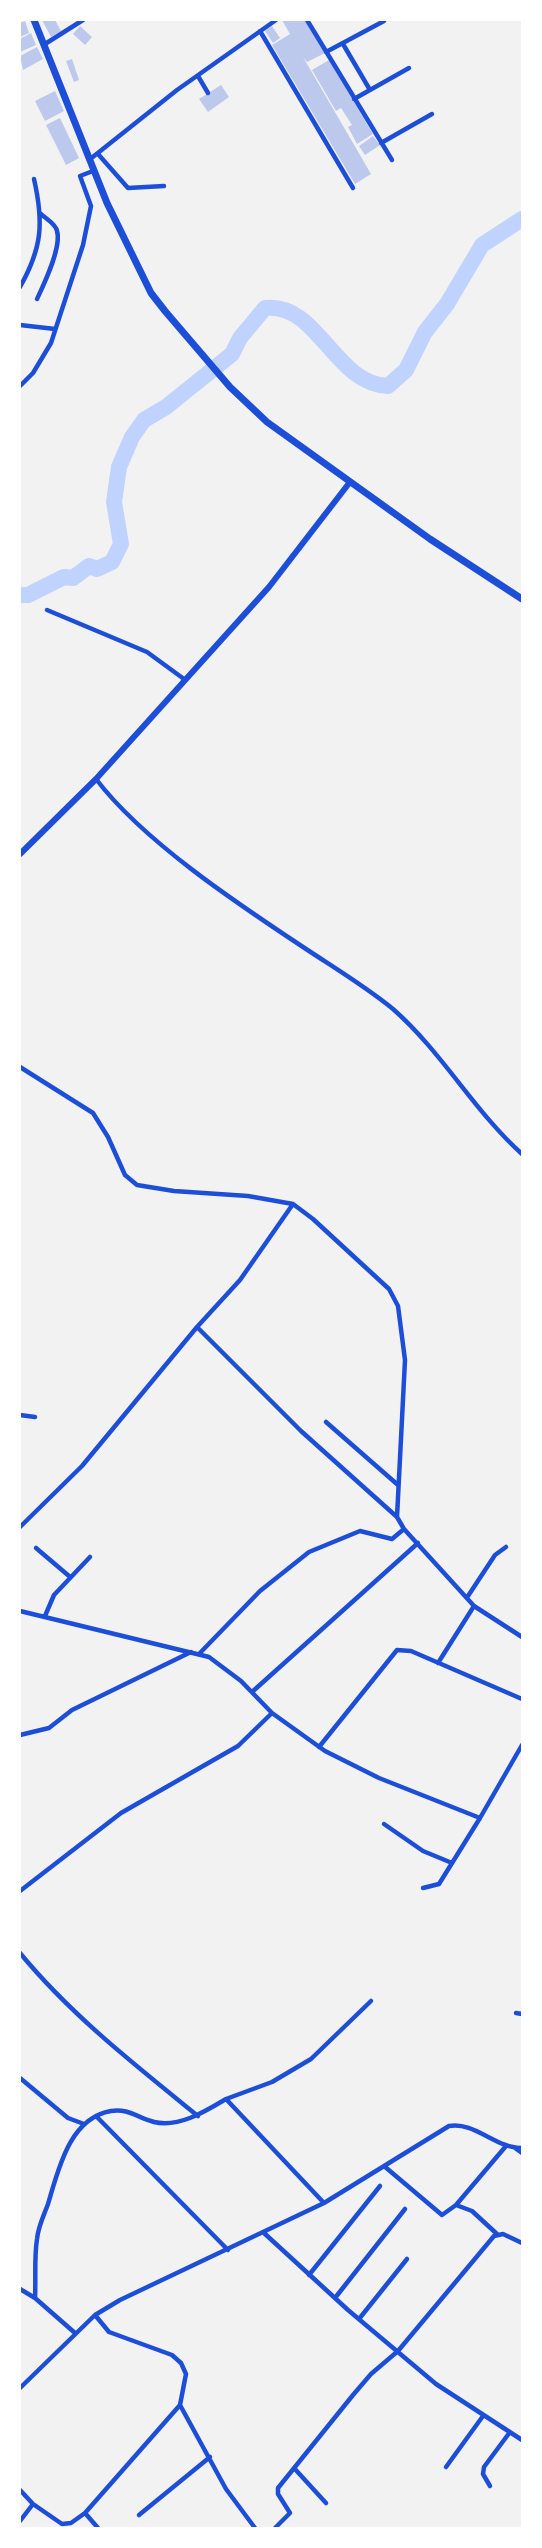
<!DOCTYPE html>
<html>
<head>
<meta charset="utf-8">
<style>
	body { margin:0 }
	#map { position:relative; width:542px; height:2548px; overflow:hidden; background:#f2f2f2; font-family:"Roboto Serif",serif }
	canvas { display:block }
	.frame { position:absolute; inset:0; border:21px solid #fff; pointer-events:none }
</style>
</head>
<body>
<div id="map">
<canvas width="542" height="2548"></canvas>
<div class="frame"></div>
</div>
<script>
const c = document.querySelector('canvas').getContext('2d');
c.lineJoin = 'round';
function stroke(path, color, width, dash) { c.strokeStyle = color; c.lineWidth = width; c.lineCap = dash ? 'butt' : 'round'; c.setLineDash(dash || []); c.stroke(path); }
function fillPath(path, color) { c.fillStyle = color; c.fill(path, 'evenodd'); }
const river = new Path2D(`
	M20,595H28L64,577L73,578L89,566L97,569L112,562L121,544L114,502L119,467L132,437L144,420L166,407L232,354L240,338L265,308C318,302 334,384 388,386L406,370L425,332L447,304L482,245L522,219`);
const building = new Path2D(`
	M42,20H55L61,31L51,37Z
	M282,20H305L325,53L307,62L303,57L371,174L355,184L272,45L290,34Z
	M25,21L29,33L20,37V23Z
	M80,26L92,37L85,45L73,34Z
	M272,26L280,38L273,43L265,31Z
	M31,33L36,45L20,52V39Z
	M37,47L43,59L23,70L20,56Z
	M72,59L79,80L74,82L66,61Z
	M329,60L373,134L357,144L348,127L352,125L341,108L336,111L312,70Z
	M221,85L229,97L208,112L199,99Z
	M55,91L64,111L45,121L35,101Z
	M60,118L79,158L66,165L46,125Z
	M373,136L380,145L365,155L359,146Z`);
const minor = new Path2D(`
	M307,20L392,160
	M260,31L353,188
	M45,44L83,20
	M343,44L370,90
	M326,52L384,21
	M198,76L208,93
	M354,99L409,68
	M381,143L432,114
	M98,154L128,188L164,186
	M89,160L177,90L276,20
	M20,287C42,248 44,223 34,179
	M37,299C44,284 62,247 57,231C56,224 46,219 41,214
	M20,325L55,329
	M20,386L33,373L51,343L83,245L91,206L80,176L93,171
	M47,610L147,652L184,679
	M96,779C143,841 238,904 303,947C333,967 365,986 393,1009C442,1052 474,1111 522,1154
	M20,1067L93,1113L108,1137L125,1175L137,1185L174,1191L248,1196L293,1204L313,1219L389,1289L398,1306L405,1360L397,1517L404,1529L474,1606L522,1637
	M197,1327L240,1280L293,1204
	M20,1415L35,1417
	M326,1422L398,1485
	M20,1527L82,1466L197,1327L301,1431L397,1517
	M36,1548L69,1576
	M468,1596L495,1555L506,1547
	M20,1611L209,1657L241,1681L272,1713L325,1751L379,1778L480,1818L522,1745
	M45,1616L54,1595L90,1557
	M199,1654L260,1591L309,1552L360,1531L392,1539L404,1529
	M438,1663L474,1606
	M252,1692L418,1543
	M20,1735L49,1728L72,1710L191,1652
	M319,1747L397,1650L411,1651L522,1699
	M384,1824L423,1851L452,1863
	M423,1888L439,1884L480,1818
	M20,1891L121,1813L238,1746L272,1713
	M20,1953C71,2015 135,2065 198,2116
	M516,2013L522,2014
	M20,2078L68,2118L84,2124
	M226,2099L272,2082L311,2059L371,2001
	M96,2116L228,2250
	M515,2148L522,2153
	M384,2166L442,2215L456,2205L506,2146
	M456,2205L472,2211L497,2234
	M264,2233L348,2310L436,2384L522,2440
	M309,2275L380,2186
	M20,2289L35,2298
	M335,2298L405,2209
	M95,2315L109,2332L172,2355L181,2363L186,2374L180,2405
	M359,2319L407,2259
	M75,2333L35,2298C36,2279 34,2258 37,2239C38,2227 44,2215 48,2204C58,2171 69,2118 111,2111C128,2108 138,2118 154,2122C179,2128 206,2111 226,2099L324,2203
	M20,2388L95,2315L120,2300L324,2203L449,2126C474,2121 497,2149 522,2148
	M446,2467L483,2416
	M294,2468L326,2503
	M490,2486L483,2474L484,2467L510,2432
	M20,2490L33,2504L20,2521
	M33,2504L62,2524L71,2523L85,2513L98,2528
	M85,2513L180,2405L226,2489L255,2528
	M139,2515L210,2457
	M275,2528L290,2513L278,2494V2488L353,2395L371,2374L398,2351L494,2236L503,2234L522,2243`);
const secondary = new Path2D(`
	M20,854L96,779L269,587L350,482`);
const primary = new Path2D(`
	M34,20L107,203L151,293L165,311L230,387L267,422L430,539L522,599`);
stroke(river, '#bfd3fe', 16);
fillPath(building, '#bdc9ec');
stroke(minor, '#1d4ed8', 4.5);
stroke(secondary, '#1d4ed8', 6);
stroke(primary, '#1d4ed8', 7);
</script>
</body>
</html>
